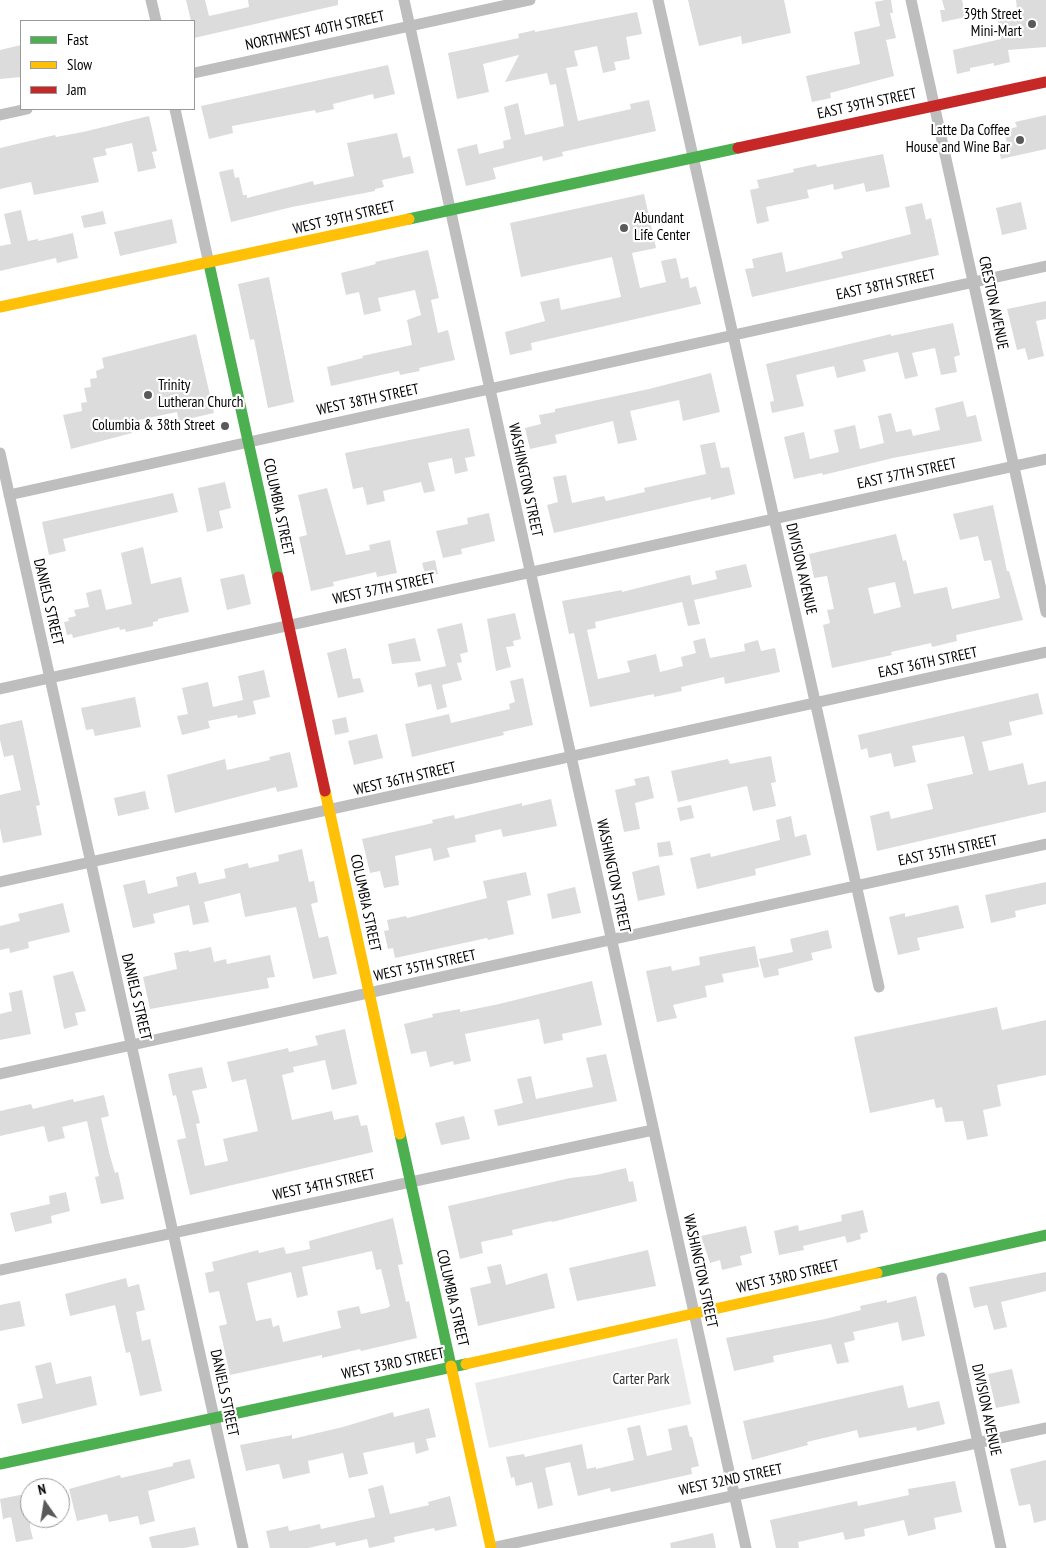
<!DOCTYPE html>
<html>
<head>
<meta charset="utf-8">
<style>
	body { margin:0 }
	#map { position:relative; width:1046px; height:1548px; overflow:hidden; background:#fff; font-family:"PT Sans Narrow",sans-serif }
	canvas { display:block }
	.legend { position:absolute; left:20px; top:20px; width:175px; height:90px; box-sizing:border-box; background:#fff; border:1px solid #999; margin:0; padding:6px 9px; list-style:none; font-size:15px; color:#000 }
	.legend li { display:flex; align-items:center; gap:10px; height:25px }
	.legend b { width:25px; border:1px solid #999 }
	.north { position:absolute; left:20px; top:1478px; width:50px; height:50px; box-sizing:border-box; background:#fff; border:1px solid #999; border-radius:50%; rotate:347deg; font-size:14px; font-weight:700; line-height:20px; text-align:center; color:#000 }
	.north::after { content:''; display:block; margin:auto; width:18px; height:22px; background:#595959; clip-path:polygon(50% 0,100% 100%,50% 72%,0 100%) }
</style>
</head>
<body>
<div id="map">
<canvas width="1046" height="1548"></canvas>
<ul class="legend">
<li><b style="height:6px;background:#4caf50"></b>Fast</li>
<li><b style="height:6px;background:#ffc107"></b>Slow</li>
<li><b style="height:6px;background:#c62828"></b>Jam</li>
</ul>
<div class="north">N</div>
</div>
<script>
const c = document.querySelector('canvas').getContext('2d');
c.lineJoin = 'round';
function fillPath(path, color) { c.fillStyle = color; c.fill(path, 'evenodd'); }
function stroke(path, color, width, dash) { c.strokeStyle = color; c.lineWidth = width; c.lineCap = dash ? 'butt' : 'round'; c.setLineDash(dash || []); c.stroke(path); }
function drawText(font, color, halo, rows, align = 'center') {
  c.font = font + ' "PT Sans Narrow",sans-serif'; c.lineWidth = 4.5; c.setLineDash([]); c.textBaseline = 'middle'; c.strokeStyle = halo; c.fillStyle = color; for (const [text, x, y, turn = 0] of rows) {
    c.save(); c.translate(x, y); c.rotate((+turn || 0) * Math.PI / 180); c.textAlign = isNaN(turn) ? turn : align; if (halo) c.strokeText(text, 0, 0); c.fillText(text, 0, 0); c.restore();
  }
}
const green = new Path2D(`
	M677,1338L691,1404L489,1448L475,1383Z`);
const building = new Path2D(`
	M186,0H205L209,16L249,7L248,0H338V5L194,38V21H191Z
	M688,0H784L791,33L742,44L741,36L699,46Z
	M885,0H891L893,13H890L896,38L886,40L894,76L830,93L831,98L812,102L806,76L860,64L854,32L880,26L875,2Z
	M942,0H962L966,17L942,22L940,10H945Z
	M1016,0H1046V47L1008,50L1010,62L994,66V63L970,68V71L957,74L953,50L1001,39L996,13L1017,9Z
	M637,12L642,34L626,37L630,59L614,62L616,70L603,73L597,46L574,51L578,66L566,68L578,121L631,109L630,104L649,100L656,131L562,152L563,156L543,161L542,156L493,168L496,179L466,186L457,149L477,144L479,154L504,148L503,141L511,139L504,107L518,103L525,135L564,126L556,84L550,85L547,73L505,82L519,55L483,64L489,92L457,99L448,53L519,38L518,34L535,30V32Z
	M21,45V77L0,79V50Z
	M388,65L395,94L374,99L373,94L333,104L334,109L316,113L315,110L232,126L233,133L209,139L201,106Z
	M1046,115V149L1001,159L998,145L1007,143L1004,130L1017,127L1015,122Z
	M149,116L157,151L152,152L156,168L138,172L132,143L105,149L107,155L93,158L99,182L34,195L31,182L0,189V148L55,135L56,137L83,132Z
	M397,133L403,158L410,156L414,173L382,180L384,187L375,189V191L292,207L231,222L219,172L233,169L235,178L239,177L243,195H247V198L313,181L314,185L354,176L347,143Z
	M883,154L890,187L866,192L864,183L834,190L833,184L807,190L809,198L766,207L769,221L757,224L750,190L759,188L757,180L794,172L793,169L816,164L817,167Z
	M644,194L656,248L632,253L640,288L666,282L661,261L676,258L681,279L688,277L690,288L696,286L701,304L531,343L532,350L510,355L505,332L545,321L540,302L559,298L561,310L621,297L612,257L521,277L510,223Z
	M1021,202L1027,229L1002,235L996,208Z
	M922,203L926,220L931,218L939,255L752,297L745,269L754,268L752,259L782,252L786,272L843,258L841,252L911,234L905,207Z
	M21,210L28,241L38,239V241L73,233L78,258L57,263L56,258L0,271V246L11,244L4,214Z
	M103,211L106,224L84,228L81,216Z
	M172,219L177,243L120,256L114,232Z
	M428,250L439,298L431,300L438,333L448,330L455,360L419,368L420,371L400,375L399,371L331,386L327,367L363,358L362,356L412,345L407,320L421,315L415,290L378,298L381,311L364,315L359,292L346,295L341,273L376,264L375,262Z
	M269,277L294,402L268,408L254,339L250,340L238,284Z
	M1046,301V319L1036,321L1044,356L1028,360L1025,348L1017,350L1007,309Z
	M953,323L960,355L954,357L957,372L941,375L935,348L912,353L918,376L905,379L898,352L863,360L866,371L837,378L834,366L796,375L804,406L772,413L770,402L774,401L766,364L891,334V336Z
	M196,334L214,413L179,421L177,412L129,422L132,433L71,449L63,415L82,411L81,403L87,402L84,388L91,387L90,379L97,378L96,371L104,368L102,358Z
	M711,373L720,412L683,421L679,400L630,411L637,440L618,444L613,421L555,435L557,443L530,449L525,428L541,424L539,415L555,412V409L649,389Z
	M963,401L967,417L976,415L982,441L893,458L823,475L822,473L794,479L784,437L804,432L810,459L839,452L834,430L855,425L860,449L884,443L878,416L891,413L896,432L911,429L913,436L940,430L935,408Z
	M469,428L475,456L465,458L468,471L455,474L452,458L428,463L435,491L424,493L421,482L383,491L385,501L367,505L363,487L353,489L345,453Z
	M715,442L721,468L729,467L735,494L711,500V497L554,533L547,505L558,502L553,477L566,475L572,503L604,496L606,501L645,492L644,488L706,474L700,445Z
	M225,482L231,508L219,511L223,528L207,532L198,488Z
	M327,488L346,555L370,550L369,545L390,540L397,573L377,577L376,572L333,582L334,586L311,591L299,537L307,535L298,495Z
	M173,493L178,512L63,539L66,551L49,555L42,522Z
	M993,505L1007,571H1009L1023,620L956,635L957,641L932,647L931,643L891,652L892,655L832,668L823,625L830,623L827,610L834,609L827,576L814,578L809,554L896,534L903,561L906,560L914,594L947,587L952,609L1000,598L991,560L984,561L978,536L960,540L953,514ZM895,582L901,607L874,614L868,588Z
	M489,513L495,541L461,549L462,554L443,558L436,531L468,524L467,518Z
	M143,547L151,584L181,577L189,612L158,619V621L153,622V626L126,632L125,629L120,630L119,627L73,638L72,634L67,635L64,622L69,621L68,618L76,616L74,610L89,607L86,593L101,589L106,610L132,604L121,553Z
	M435,560L438,574L426,577L422,563Z
	M746,564L752,587L694,600L700,624L688,626L682,602L595,622L596,628L587,630L598,679L630,672L627,661L656,654L660,672L683,666L681,657L696,653L693,641L705,638L710,658L745,651L744,644L758,640L761,651L775,648L780,672L725,684L724,677L681,687L682,691L654,697V694L590,707L574,633L569,634L562,601L622,590V592L690,575L692,585L717,579L715,571Z
	M244,574L251,604L227,610L220,579Z
	M515,613L521,639L513,641L514,646L506,647L511,667L496,671L487,619Z
	M462,623L468,652L460,654L462,662L457,663L462,680L442,685L447,707L437,710L431,684L418,687L415,673L446,666L437,629Z
	M415,638L421,661L392,664L388,644Z
	M346,648L353,679L360,678L364,692L338,698L327,653Z
	M264,670L270,697L253,701L256,714L238,718L237,715L208,721L210,728L182,735L177,716L188,714L182,688L208,682L213,707L243,700L238,676Z
	M523,678L533,725L503,732L504,735L412,757L405,724L449,714L451,723L510,709L509,704L515,702L510,681Z
	M1038,693L1043,714L1009,722L1012,735L982,742L989,771L1023,763L1028,785L1046,781V812L877,851L870,816L889,811L891,819L933,809L927,784L973,774L964,736L912,746L916,762L894,767L891,753L869,758L867,748L861,750L858,735Z
	M135,697L141,727L95,736L93,729L86,730L81,708Z
	M346,717L349,732L335,735L332,720Z
	M22,720L40,805L36,806L42,835L3,843L0,828V795L21,790L13,755L4,757L0,740V725Z
	M377,734L383,758L354,765L348,741Z
	M290,752L298,787L277,792L276,787L175,813L167,775L225,759L227,770L270,760L269,757Z
	M771,756L776,782L771,783L776,806L753,811L747,786L678,802L671,771L728,759L730,764Z
	M649,776L654,798L635,803L640,829L624,832L615,790L636,785L634,779Z
	M145,791L149,809L118,816L114,798Z
	M551,799L557,826L503,837L501,829L475,835L476,842L447,848L450,857L434,861L431,848L395,856L399,885L384,888L380,871L370,873L362,839L433,823L432,820L454,815L455,819L522,803V806Z
	M691,805L694,818L680,821L677,808Z
	M791,816L795,837L806,834L811,855L755,869L756,875L697,889L690,858L710,853L711,857L780,840L776,820Z
	M670,841L673,855L659,857L657,843Z
	M302,849L309,882L314,881L318,902L311,904L319,938L328,936L337,974L313,979L296,907L245,917L240,893L204,902L209,922L193,925L189,905L153,914L155,923L133,928L123,885L145,880L148,894L178,886L176,877L196,872L199,884L226,878L224,869L248,863L249,868L279,861L278,855Z
	M659,865L665,895L638,901L632,872Z
	M526,872L531,895L507,901L514,934L488,940L487,938L395,958L393,948L388,949L384,931L389,930L387,920L406,916L407,918L487,898L483,881Z
	M1046,882V904L1015,911L1016,917L991,923L985,895Z
	M575,887L581,913L552,919L547,894Z
	M63,903L70,932L28,942L29,948L10,953L9,948L0,950V926L20,921L18,914Z
	M958,905L964,928L917,938L920,950L898,955L889,917L905,913V917Z
	M828,930L832,948L811,953L813,960L778,969L779,975L764,978L759,959L793,952L790,939Z
	M755,946L759,967L722,974L724,982L705,986L707,997L673,1005L677,1018L657,1022L646,971L671,966L672,971L700,965L699,957Z
	M211,947L214,962L226,959L227,964L270,955L275,977L267,978L269,988L150,1009L143,977L177,969L174,953L189,950V952Z
	M73,971L86,1011L75,1013L78,1025L64,1029L53,976Z
	M592,981L602,1025L562,1034L563,1040L544,1044L539,1019L465,1034L471,1061L454,1065L453,1061L430,1067L426,1051L411,1054L404,1024L433,1017L432,1014L460,1009V1012L499,1004Z
	M22,990L31,1034L0,1040V1014L12,1011L9,993Z
	M997,1007L1002,1030L1046,1020V1075L997,1085L1001,1106L983,1110L988,1136L967,1140L963,1121L945,1122L942,1107L936,1108L934,1099L870,1113L854,1037Z
	M345,1029L357,1084L332,1090L325,1060L293,1067L294,1072L282,1075L292,1120L332,1111L334,1120L358,1115L361,1126L367,1125L373,1152L190,1195L177,1140L186,1138L176,1095L173,1096L168,1074L202,1067L207,1088L192,1091L200,1123L196,1124L205,1166L228,1161L223,1139L258,1131L246,1079L232,1082L227,1062L288,1048L289,1052L318,1045L315,1036Z
	M606,1054L617,1101L498,1126L494,1110L523,1103L517,1079L531,1076L536,1099L593,1087L586,1058Z
	M104,1095L109,1116L101,1118L110,1156L115,1173L118,1172L124,1199L101,1204L95,1177L99,1176L87,1121L62,1127L65,1138L48,1142L44,1126L0,1136V1111L31,1104L33,1109L73,1099L74,1102Z
	M464,1116L470,1139L441,1145L435,1123Z
	M626,1168L629,1182L633,1181L637,1201L552,1222L551,1221L512,1230L513,1235L481,1242L483,1253L460,1259L448,1206L570,1178L596,1175Z
	M66,1192L70,1211L51,1216L52,1223L15,1232L10,1213L50,1204L49,1196Z
	M863,1210L868,1232L860,1234L861,1239L847,1243L845,1236L803,1246L804,1250L779,1255L774,1231L798,1225L799,1231L842,1221L841,1215Z
	M393,1218L403,1264L398,1265L406,1302L409,1301L417,1338L361,1351L360,1349L322,1358V1355L230,1375L219,1326L227,1324L219,1291L209,1293L205,1273L214,1271L212,1262L258,1250L259,1253L284,1247L286,1254L310,1249L309,1241ZM372,1251L376,1270L381,1269L390,1306L387,1308L361,1314L359,1306L337,1311L341,1328L283,1342L279,1325L273,1327L271,1318L256,1321L247,1283L291,1272L297,1298L308,1295L302,1267Z
	M746,1226L752,1253L740,1256L742,1265L722,1270L720,1260L710,1263L701,1236Z
	M648,1250L656,1286L577,1301L569,1268Z
	M501,1264L506,1285L547,1273L555,1308L478,1326L470,1288L491,1283L487,1267Z
	M1046,1272V1291L1001,1302L1007,1327L994,1330L987,1305L974,1308L969,1287Z
	M126,1278L128,1287L139,1284L145,1310L136,1312L142,1341L150,1339L162,1391L140,1396L130,1352L126,1353L115,1305L70,1316L65,1294Z
	M916,1296L925,1336L902,1341L898,1322L853,1332L855,1340L844,1343L849,1362L837,1364L831,1344L773,1356L774,1362L734,1371L726,1338L825,1319L861,1310L860,1306L887,1300V1303Z
	M20,1301L25,1326L0,1331V1305Z
	M51,1362L56,1384L91,1376L97,1405L22,1424L17,1404L43,1398L35,1366Z
	M1012,1369L1020,1403L996,1408L988,1374Z
	M903,1385L908,1408L939,1401L945,1424L917,1431L916,1427L859,1438L857,1430L807,1442L808,1445L752,1460L743,1421Z
	M429,1408L436,1437L426,1439L429,1450L416,1454L414,1442L363,1453L368,1474L349,1478L343,1453L308,1461L310,1473L283,1479L279,1464L246,1471L240,1445L292,1435V1439L343,1427L393,1412L394,1417Z
	M640,1425L647,1456L672,1450L668,1429L687,1425L690,1437H692L699,1466L691,1468L692,1474L611,1492L610,1488L578,1496L570,1462L545,1468L553,1505L538,1509L532,1482L516,1486L514,1477L511,1478L506,1457L524,1454L525,1457L582,1444L587,1469L596,1467V1469L634,1460L627,1428Z
	M190,1459L195,1478L148,1491L155,1521L140,1525L138,1516L109,1522L107,1514L77,1521L69,1489L120,1475L121,1478L173,1466V1463Z
	M1046,1460V1520L1034,1523L1030,1504L1019,1506L1010,1469Z
	M955,1481L962,1512L934,1518L936,1529L908,1536L904,1520L864,1529L865,1536L845,1540L843,1532L798,1542L799,1548H776L770,1520L857,1501L858,1506L909,1495L908,1489Z
	M383,1485L390,1514L429,1505L428,1502L450,1496L457,1526L435,1531L434,1528L394,1537L395,1542L369,1548L367,1539L336,1546L335,1542L308,1548H270L266,1531L288,1526L289,1531L320,1524L321,1529L375,1517L368,1489Z
	M30,1493V1527L33,1539L16,1542L11,1517L3,1519L0,1499Z
	M195,1527L199,1545L184,1548H152L149,1537Z
	M713,1533L716,1548H671L670,1543Z`);
const street = new Path2D(`
	M151,0L156,21
	M404,0L746,1548
	M658,0L879,987
	M911,0L1046,612
	M194,73L530,0
	M175,109L209,264
	M0,115L27,109
	M0,453L243,1548
	M9,495L1046,266
	M0,689L1046,459
	M0,882L1046,652
	M0,1074L1046,844
	M0,1270L653,1130
	M942,1278L1001,1548
	M492,1548L1046,1428`);
const fast = new Path2D(`
	M409,219L738,148
	M209,264L278,577
	M400,1134L451,1366
	M877,1273L1046,1235
	M0,1464L466,1364`);
const slow = new Path2D(`
	M0,307L409,219
	M325,791L400,1134
	M466,1364L877,1273
	M451,1366L491,1548`);
const jam = new Path2D(`
	M738,148L1046,82
	M278,577L325,791`);
const markers = [
	[1032,24,5,"#595959"],
	[1020,140,5,"#595959"],
	[624,228,5,"#595959"],
	[148,395,5,"#595959"],
	[225,426,5,"#595959"]
];
const poiNames = [
	["39th Street",1022,15],
	["Mini-Mart",1022,32],
	["Latte Da Coffee",1010,131],
	["House and Wine Bar",1010,148],
	["Abundant",634,219,"left"],
	["Life Center",634,236,"left"],
	["Trinity",158,386,"left"],
	["Lutheran Church",158,403,"left"],
	["Columbia & 38th Street",215,426]
];
const streetNames = [
	["NORTHWEST 40TH STREET",315,31,-12],
	["EAST 39TH STREET",867,104,-12],
	["WEST 39TH STREET",344,218,-13],
	["EAST 38TH STREET",886,285,-12],
	["CRESTON AVENUE",993,303,78],
	["WEST 38TH STREET",368,400,-12],
	["EAST 37TH STREET",907,474,-12],
	["WASHINGTON STREET",525,480,78],
	["COLUMBIA STREET",278,507,78],
	["DIVISION AVENUE",801,569,77],
	["WEST 37TH STREET",384,589,-12],
	["DANIELS STREET",48,602,77],
	["EAST 36TH STREET",928,663,-12],
	["WEST 36TH STREET",405,779,-13],
	["EAST 35TH STREET",948,851,-12],
	["WASHINGTON STREET",613,876,78],
	["COLUMBIA STREET",365,903,78],
	["WEST 35TH STREET",425,966,-12],
	["DANIELS STREET",136,997,77],
	["WEST 34TH STREET",324,1185,-12],
	["WASHINGTON STREET",700,1271,78],
	["WEST 33RD STREET",788,1277,-13],
	["COLUMBIA STREET",452,1298,77],
	["WEST 33RD STREET",393,1364,-12],
	["DANIELS STREET",224,1393,78],
	["DIVISION AVENUE",986,1410,78],
	["WEST 32ND STREET",731,1480,-12]
];
const parkNames = [
	["Carter Park",641,1380]
];
fillPath(green, '#eaeaea');
fillPath(building, '#dcdcdc');
stroke(street, '#bebebe', 11);
stroke(fast, '#4caf50', 11);
stroke(slow, '#ffc107', 11);
stroke(jam, '#c62828', 11);
for (const [x, y, r, color] of markers) { const dot = new Path2D(); dot.arc(x, y, r, 0, 2 * Math.PI); c.fillStyle = color; c.fill(dot); stroke(dot, '#fff', 2); }
drawText('15px', '#000', '#fff', poiNames, 'right');
drawText('15px', '#000', '#fff', streetNames);
drawText('15px', '#2f2f2f', '#fff', parkNames);
</script>
</body>
</html>
